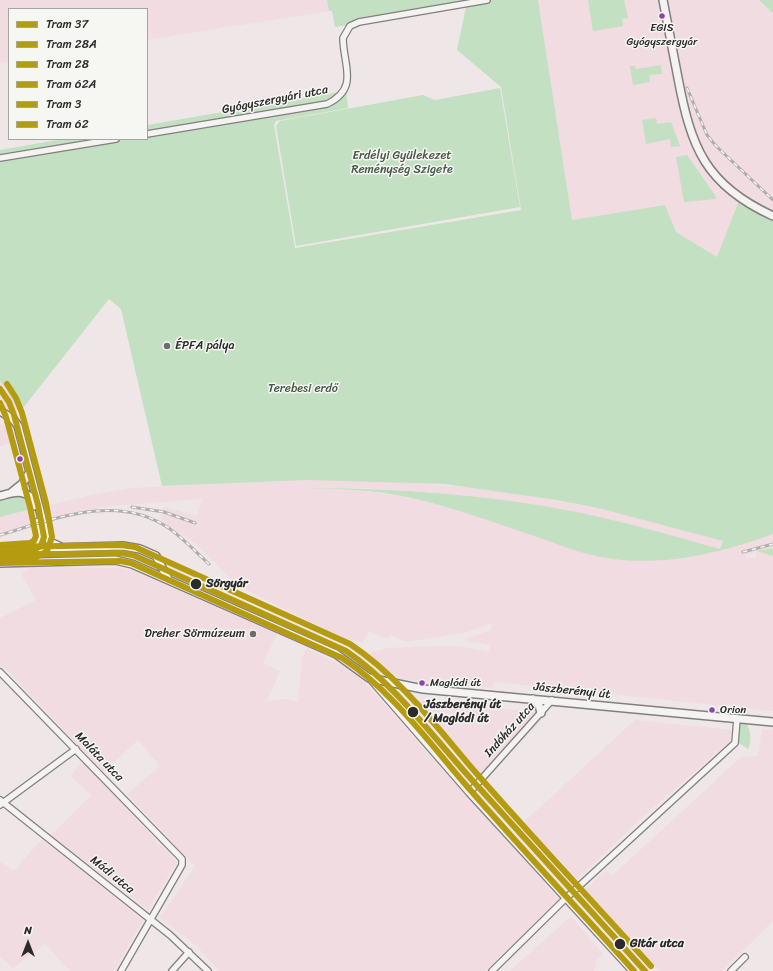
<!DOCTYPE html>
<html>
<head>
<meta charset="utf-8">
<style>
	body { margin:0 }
	#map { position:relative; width:773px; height:971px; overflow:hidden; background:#efe6e8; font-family:Sriracha,sans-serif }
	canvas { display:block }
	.legend { position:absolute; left:8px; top:8px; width:140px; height:132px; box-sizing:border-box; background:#f6f6f2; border:1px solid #a5a5a2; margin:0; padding:5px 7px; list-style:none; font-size:12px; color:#2b2b2b }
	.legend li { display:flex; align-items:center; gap:8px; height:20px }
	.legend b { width:20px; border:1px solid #a5a5a2 }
	.north { position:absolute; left:8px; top:923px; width:40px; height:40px; -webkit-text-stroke:3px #f6f6f2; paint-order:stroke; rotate:0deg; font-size:11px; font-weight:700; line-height:16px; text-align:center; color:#2b2b2b }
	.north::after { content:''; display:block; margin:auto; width:14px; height:18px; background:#2b2b2b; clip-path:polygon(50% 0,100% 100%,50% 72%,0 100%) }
</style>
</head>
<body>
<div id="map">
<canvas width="773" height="971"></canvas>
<ul class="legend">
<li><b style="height:5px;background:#b59b0f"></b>Tram 37</li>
<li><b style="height:5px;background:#b59b0f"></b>Tram 28A</li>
<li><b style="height:5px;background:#b59b0f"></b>Tram 28</li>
<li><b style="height:5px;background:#b59b0f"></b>Tram 62A</li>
<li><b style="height:5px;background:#b59b0f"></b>Tram 3</li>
<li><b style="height:5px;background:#b59b0f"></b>Tram 62</li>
</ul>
<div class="north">N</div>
</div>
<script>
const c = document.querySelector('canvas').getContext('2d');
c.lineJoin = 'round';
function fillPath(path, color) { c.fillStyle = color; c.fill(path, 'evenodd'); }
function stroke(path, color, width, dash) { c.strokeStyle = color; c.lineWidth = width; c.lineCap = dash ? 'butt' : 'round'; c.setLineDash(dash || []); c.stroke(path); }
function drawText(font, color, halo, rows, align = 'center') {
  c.font = font + ' Sriracha,sans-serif'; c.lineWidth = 3; c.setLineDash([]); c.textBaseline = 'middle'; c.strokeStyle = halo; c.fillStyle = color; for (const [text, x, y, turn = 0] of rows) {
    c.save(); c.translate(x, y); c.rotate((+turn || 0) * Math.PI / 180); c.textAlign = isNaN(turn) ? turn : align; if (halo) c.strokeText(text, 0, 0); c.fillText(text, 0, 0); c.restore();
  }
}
const built = new Path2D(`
	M0,0H327L329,11L147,40V9H9V62L0,63Z
	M538,0H773V210L744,195L738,203L717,257L676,232L665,205L572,220Z
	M0,381L6,388L19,410L10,412L5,409L0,399Z
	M0,423L6,427L11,443L0,446Z
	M308,480H366L481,488L598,508L723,541L720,549L626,523L583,513L452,494L366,488H321L366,491L406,497L448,507L601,557L632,560L682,558L724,550L773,534V548L756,551L744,556L755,559L757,551L773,556V711L494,682L493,688L401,679L369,657L372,652L389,648L434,646H458L489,652L490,645L466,641V639L491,630L492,623L467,632L407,642L390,635L388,639L369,631L363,642L356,641L342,637L248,591L232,580L196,544L161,521L164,507L197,516L202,499L99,507L88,513L45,523L41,507L88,496L133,488Z
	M31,509L35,526L0,538V517Z
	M32,567L119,568L135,571L277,634L263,663L280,671L267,701L285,699L298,702L302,658L307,648L344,667L365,683L560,900L485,971H219L197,946L160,918L195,866L127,794L160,766L138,740L103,772L8,671L0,665V618L36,600L21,574Z
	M412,700L548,713L486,780Z
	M635,720L732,730L730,741L646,814L577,879L524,822Z
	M762,729L773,730V921L722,971H660L585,890L606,870L612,876L741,757L758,756Z
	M83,762L155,839L158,845L160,844L177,862L148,910L51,835L91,795L70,776Z
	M42,839L143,920L114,971H70L45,944L13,968L0,957V862L14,871Z
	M571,916L603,954L596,961V968L593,971H510Z`);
const green = new Path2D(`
	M327,0H538L572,220L665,205L676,232L717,257L738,203L744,195L773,210V534C719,554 659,568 601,557C581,553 562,546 543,539C498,524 454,507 407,497C375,490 341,489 308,488C400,488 492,495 582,513C629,523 674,536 720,549L723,541L598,508L556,500L445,484L308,480L162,486L121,309L109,299L23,408L19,410C12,401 8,390 0,381V150L63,139H147V125L339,92L345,81L348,108L276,121L274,125L295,248L521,210L501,87L457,50L466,7L335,27L332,11H329Z
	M588,0H624L628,18L622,19L623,26L593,31Z
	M759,0H773V13Z
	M661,65L662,74L649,75L650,82L633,85L630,66H635L636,69Z
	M500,88L520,207L296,246L276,126L280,121L423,95L435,100Z
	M656,118L657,124L671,122L680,146L671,147L670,139L646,144L642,120Z
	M687,155L715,195L716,199L684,202L676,157Z
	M12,496H20L27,499L31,509L0,517V499Z
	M773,548V556L756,551Z
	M745,722C751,728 752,742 748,749L736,741C737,732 735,724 745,722Z`);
const minor = new Path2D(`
	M147,134L327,104C360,88 343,65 343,38L350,26L359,22L487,0
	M0,158L116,139
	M0,672L182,859V865L121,971
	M369,678L469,793L632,971
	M469,793L552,700
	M0,800L170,935L208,971
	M0,805L76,749
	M172,971L189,952
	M492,971L565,899L735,743L737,719
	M731,971L745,957`);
const major = new Path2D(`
	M663,0C668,26 673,52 678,78C691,147 705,185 773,216
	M0,411L13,419L18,426L46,534L50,542L61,547
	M12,492L22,484L30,472
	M0,496C12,493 23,488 32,499L34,506
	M0,547L50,548L123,546L140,549L156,556L168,579
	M29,548C39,541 41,534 38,522
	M0,563L115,560L132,564L336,654L369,678L423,689L773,722
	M533,699L539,705L541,713`);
const rail = new Path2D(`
	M687,88L707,135L716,146L773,200
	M132,507L164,512L195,523
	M0,535C54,519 118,492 170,529C184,539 196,552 209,564
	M743,552L773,544`);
const tram1 = new Path2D(`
	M0,555L121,553L133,555L346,651C396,685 432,736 472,780C530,844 587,907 645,971`);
const tram2 = new Path2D(`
	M0,563L120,561L131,563L342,658C391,690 427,740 465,784C520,847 578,909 634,971`);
const tram3 = new Path2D(`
	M0,547L121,545L135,547L350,644C401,678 438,729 477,774C534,839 593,902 651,966`);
const tram4 = new Path2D(`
	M0,389L9,402L14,415L38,505L44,537L41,546L32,551L0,553`);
const tram5 = new Path2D(`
	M0,403L6,417L30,507L36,536L34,541L30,543L0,545`);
const tram6 = new Path2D(`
	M0,561L35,558L47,551L52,537L46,503L22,413L16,398L7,384`);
const markers = [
	[662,16,3.5,"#8e44ad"],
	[167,346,4,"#706c6d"],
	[20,459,3.5,"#8e44ad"],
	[196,584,6,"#2b2b2b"],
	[253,634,4,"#706c6d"],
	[422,683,3.5,"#8e44ad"],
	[712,710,3.5,"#8e44ad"],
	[413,712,6,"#2b2b2b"],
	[620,944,6,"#2b2b2b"]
];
const busNames = [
	["EGIS",662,28,"center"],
	["Gyógyszergyár",662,42,"center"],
	["Maglódi út",430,683],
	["Orion",720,710]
];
const streetNames = [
	["Gyógyszergyári utca",275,100,-11],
	["Jászberényi út",572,691,6],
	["Indóház utca",510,730,-48],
	["Maláta utca",99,757,46],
	["Mádi utca",112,875,39]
];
const parkNames = [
	["Erdélyi Gyülekezet",402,156],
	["Reménység Szigete",402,170],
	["Terebesi erdő",303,389]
];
const poiNames = [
	["ÉPFA pálya",175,346],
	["Dreher Sörmúzeum",245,634,"right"]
];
const stopNames = [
	["Sörgyár",206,584],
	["Jászberényi út",424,705],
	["/ Maglódi út",424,719],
	["Gitár utca",630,944]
];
fillPath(built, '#f0dce1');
fillPath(green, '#c3e0c2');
stroke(minor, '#837f80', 8);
stroke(major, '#837f80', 10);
stroke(minor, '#f4f3f1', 5.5);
stroke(major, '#f4f3f1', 7);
stroke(rail, '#afaead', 3);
stroke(rail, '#f6f6f2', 1.5, [4.5]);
stroke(tram1, '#b59b0f', 6);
stroke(tram2, '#b59b0f', 6);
stroke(tram3, '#b59b0f', 6);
stroke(tram4, '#b59b0f', 6);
stroke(tram5, '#b59b0f', 6);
stroke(tram6, '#b59b0f', 6);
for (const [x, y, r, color] of markers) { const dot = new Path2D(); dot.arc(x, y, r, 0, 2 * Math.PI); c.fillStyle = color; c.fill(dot); stroke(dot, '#f6f6f2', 1.5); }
drawText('11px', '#2b2b2b', '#f6f6f2', busNames, 'left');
drawText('12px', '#2b2b2b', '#f6f6f2', streetNames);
drawText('12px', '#485749', '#f6f6f2', parkNames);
drawText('12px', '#2b2b2b', '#f6f6f2', poiNames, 'left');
drawText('bold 12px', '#2b2b2b', '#f6f6f2', stopNames, 'left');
</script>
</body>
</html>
